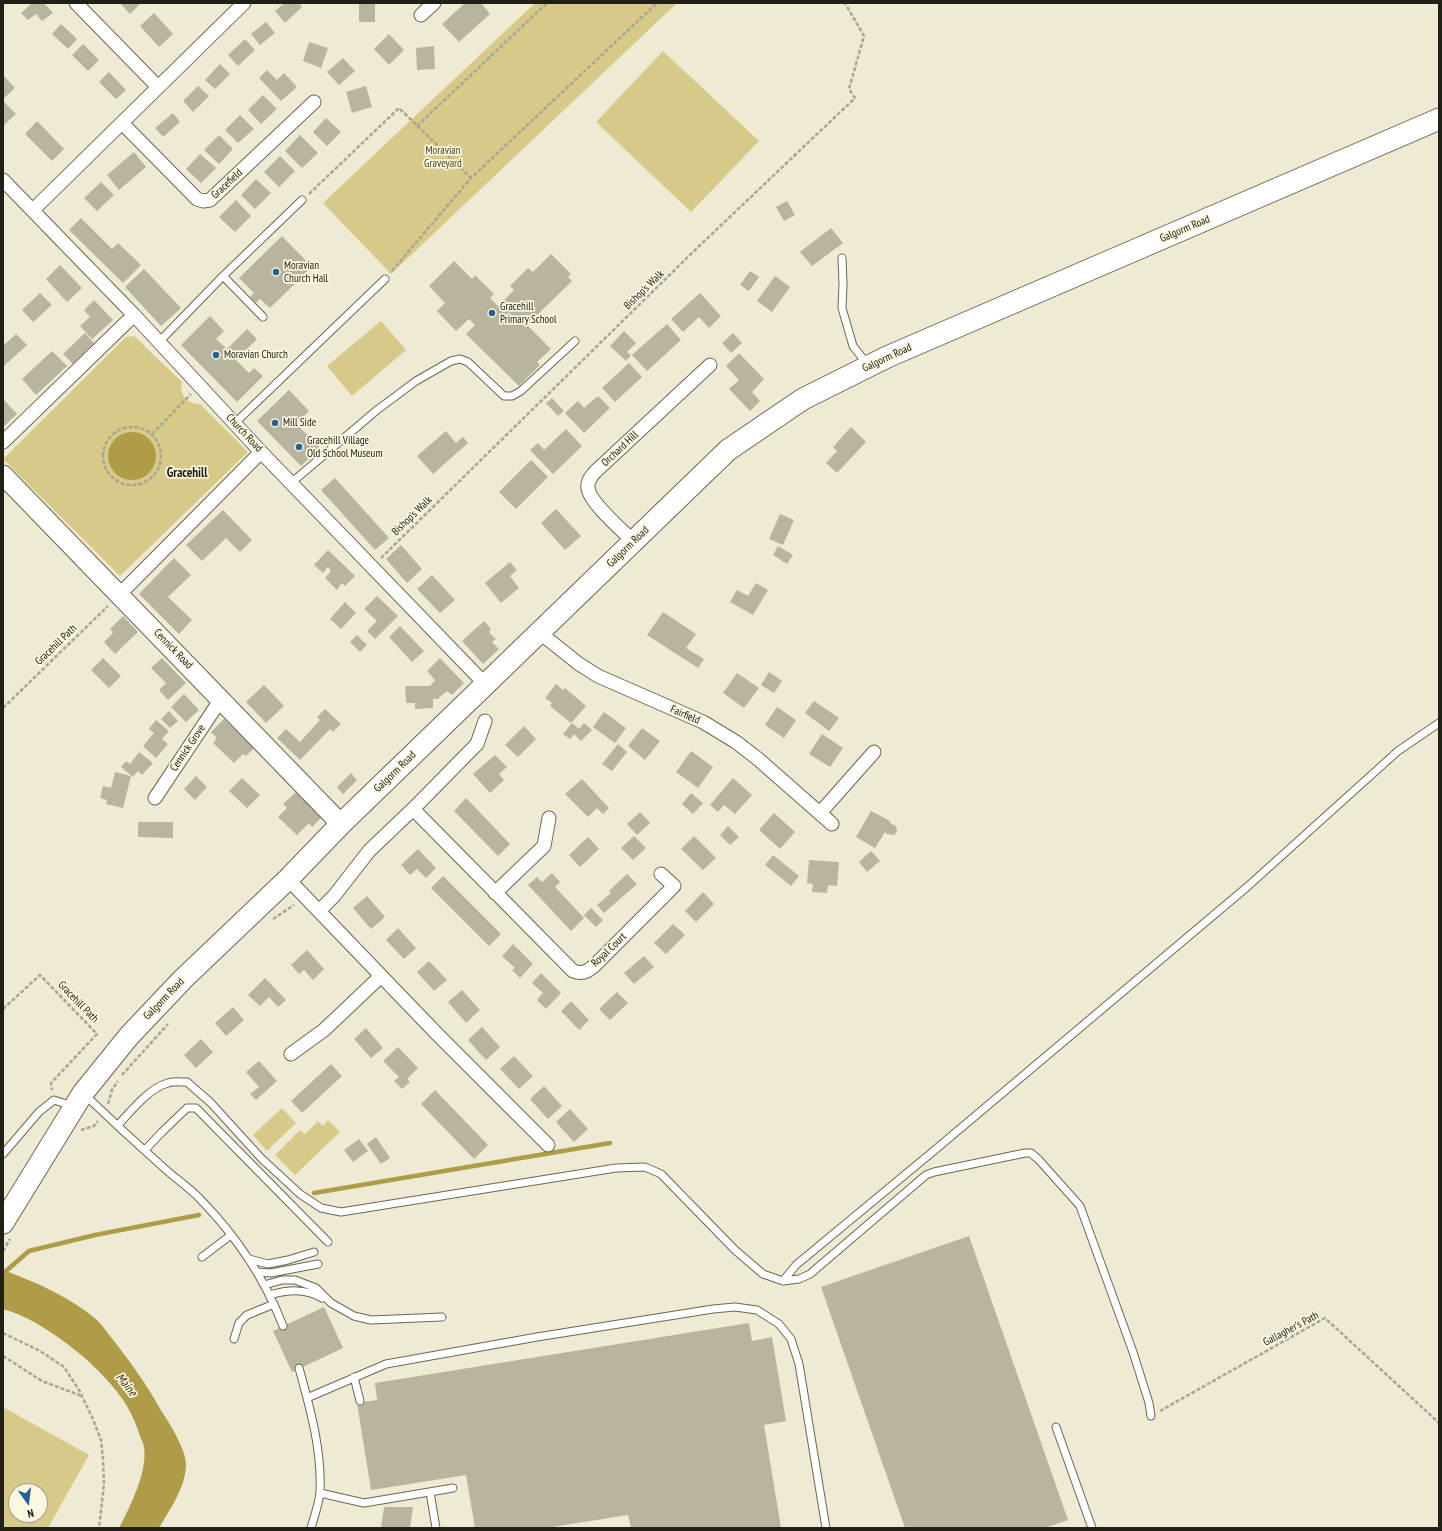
<!DOCTYPE html>
<html>
<head>
<meta charset="utf-8">
<style>
	body { margin:0 }
	#map { position:relative; width:1442px; height:1531px; overflow:hidden; background:#efead3; font-family:"PT Sans Narrow",sans-serif }
	canvas { display:block }
	.frame { position:absolute; inset:0; border:4px solid #212017; pointer-events:none }
	.north { position:absolute; left:8px; top:1483px; width:40px; height:40px; box-sizing:border-box; background:#fcf7e0; border:1px solid #a4a190; border-radius:50%; rotate:166deg; font-size:11px; font-weight:700; line-height:16px; text-align:center; color:#212017 }
	.north::after { content:''; display:block; margin:auto; width:14px; height:18px; background:#285f97; clip-path:polygon(50% 0,100% 100%,50% 72%,0 100%) }
</style>
</head>
<body>
<div id="map">
<canvas width="1442" height="1531"></canvas>
<div class="frame"></div>
<div class="north">N</div>
</div>
<script>
const c = document.querySelector('canvas').getContext('2d');
c.lineJoin = 'round';
function fillPath(path, color) { c.fillStyle = color; c.fill(path, 'evenodd'); }
function stroke(path, color, width, dash) { c.strokeStyle = color; c.lineWidth = width; c.lineCap = dash ? 'butt' : 'round'; c.setLineDash(dash || []); c.stroke(path); }
function drawText(font, color, halo, rows, align = 'center') {
  c.font = font + ' "PT Sans Narrow",sans-serif'; c.lineWidth = 3.5; c.setLineDash([]); c.textBaseline = 'middle'; c.strokeStyle = halo; c.fillStyle = color; for (const [text, x, y, turn = 0] of rows) {
    c.save(); c.translate(x, y); c.rotate((+turn || 0) * Math.PI / 180); c.textAlign = isNaN(turn) ? turn : align; if (halo) c.strokeText(text, 0, 0); c.fillText(text, 0, 0); c.restore();
  }
}
const green = new Path2D(`
	M535,3H677L391,274L323,203Z
	M663,51L759,141L691,212L596,122Z
	M381,321L406,350L352,396L327,366Z
	M134,336L182,382C179,395 187,404 200,404L248,452L120,576L3,459L126,337Z
	M282,1108L296,1123L267,1151L253,1135Z
	M328,1120L340,1132L295,1175L275,1155L300,1130L305,1134L318,1121L323,1126Z
	M3,1407L89,1455L48,1528H3ZM16,1491H40V1515H16Z`);
const water = new Path2D(`
	M108 456a24 24 0 1 1 48 0a24 24 0 1 1-48 0Z
	M3,1270C36,1282 70,1297 97,1320C103,1326 109,1335 114,1341C132,1364 148,1387 162,1412C170,1424 186,1450 186,1464C186,1487 170,1509 159,1528H119C130,1507 148,1471 144,1447C143,1442 140,1437 139,1433C135,1421 129,1408 121,1397C97,1363 43,1320 3,1309Z`);
const stream = new Path2D(`
	M314,1193L610,1143
	M3,1276L6,1271L29,1251L95,1235L199,1215`);
const building = new Path2D(`
	M32,3H44L53,13L42,21L36,14L28,20L21,13Z
	M120,3H141L130,14Z
	M284,3H299L302,7L285,23L275,11Z
	M359,3H375V22H359Z
	M465,3H481L490,14L459,42L442,24Z
	M154,13L173,34L159,47L140,26Z
	M266,22L275,33L260,45L251,34Z
	M61,24L77,39L68,49L52,34Z
	M389,34L404,50L389,65L374,49Z
	M245,39L255,50L238,66L228,55Z
	M309,42L328,48L321,68L303,61Z
	M83,44L99,60L88,71L72,55Z
	M434,46L435,69L417,70L416,48Z
	M343,58L355,71L339,85L327,72Z
	M220,64L230,74L215,89L205,80Z
	M267,70L277,80L284,73L297,87L281,101L259,78Z
	M109,72L126,90L116,99L99,82Z
	M3,75L15,88L3,99Z
	M198,86L209,96L193,112L183,101Z
	M366,86L372,107L352,113L346,92Z
	M263,95L277,109L261,124L248,110Z
	M3,101L16,114L3,126Z
	M173,113L180,122L163,137L155,128Z
	M240,115L254,129L238,143L225,130Z
	M326,118L341,132L327,146L313,132Z
	M37,121L64,149L52,161L25,134Z
	M219,135L233,149L219,164L204,150Z
	M300,135L318,153L302,168L285,151Z
	M134,152L146,167L119,190L107,175Z
	M200,154L216,168L201,183L186,169Z
	M280,156L295,171L279,187L264,172Z
	M256,179L271,193L255,209L241,195Z
	M101,182L114,195L97,211L84,198Z
	M236,200L251,216L235,232L219,217Z
	M787,201L795,215L784,221L776,207Z
	M81,218L112,249L118,243L141,265L123,283L69,230Z
	M831,228L843,243L812,266L800,252Z
	M282,236L312,267L270,308L260,299L256,303L250,297L254,293L239,278Z
	M551,254L571,274L568,277L572,281L527,325L551,349L537,362L540,365L519,386L466,334L475,325L469,319L456,331L437,311L445,303L429,286L454,261L472,279L475,275L494,294L490,298L498,306L514,290L510,286L528,268L533,272Z
	M60,265L82,288L67,302L46,279Z
	M144,269L181,308L161,326L125,287Z
	M750,271L759,277L749,291L740,285Z
	M775,276L790,287L772,312L757,301Z
	M40,293L52,305L33,322L22,310Z
	M700,293L721,316L709,328L699,317L683,332L671,319Z
	M94,300L113,320L92,339L80,326L90,317L84,310Z
	M210,316L224,331L216,339L227,349L247,329L257,339L236,360L249,373L254,368L263,376L237,402L181,345Z
	M667,324L681,340L647,371L632,355Z
	M624,331L636,343L627,352L631,355L626,361L610,346Z
	M85,333L94,343L73,364L63,354Z
	M733,333L742,343L731,353L722,343Z
	M16,334L27,345L4,366L3,365V346Z
	M52,351L67,366L36,395L22,379Z
	M739,353L764,379L752,392L760,401L750,411L729,389L739,380L726,366Z
	M629,363L642,377L615,402L602,388Z
	M289,390L309,411L296,424L320,447L301,466L257,421Z
	M598,396L610,408L584,433L565,413L578,401L584,408Z
	M552,398L564,411L558,416L546,403Z
	M3,399L17,414L3,427Z
	M851,427L866,442L837,473L826,463L837,451L833,447Z
	M566,429L582,446L553,474L530,450L538,443L544,450Z
	M446,431L456,443L463,437L468,443L433,474L417,456Z
	M531,460L548,477L516,509L499,492Z
	M335,478L389,538L375,550L321,490Z
	M556,509L581,536L565,550L541,523Z
	M223,510L252,540L240,552L226,538L202,561L186,545Z
	M780,514L794,520L783,545L769,539Z
	M401,545L422,569L407,583L386,559Z
	M778,546L793,555L787,564L773,555Z
	M328,550L355,576L345,586L342,583L337,590L325,578L331,571L328,567L323,573L314,565Z
	M174,558L191,575L168,597L192,620L179,634L139,594Z
	M510,562L517,570L510,576L519,588L501,603L485,583Z
	M432,575L455,600L440,613L417,589Z
	M756,583L768,590L753,615L730,602L737,590L748,596Z
	M377,596L398,616L375,639L367,631L377,621L364,609Z
	M345,602L356,613L341,629L330,619Z
	M663,612L696,634L686,648L704,659L698,668L647,635Z
	M123,616L138,632L115,654L104,642L113,633L110,629Z
	M484,621L491,629L489,632L496,639L492,642L499,649L483,664L462,641Z
	M400,626L424,651L412,662L389,637Z
	M357,635L367,645L360,652L350,642Z
	M103,658L121,676L109,688L91,670Z
	M162,658L186,683L168,700L159,690L166,683L151,668Z
	M440,658L464,683L452,695L447,691L438,699H433V708L415,709V703H406L405,686H430L435,680L427,671Z
	M769,672L782,681L774,693L761,685Z
	M737,673L759,688L744,708L723,693Z
	M556,684L563,690L565,688L586,706L571,723L550,706L552,703L545,698Z
	M264,685L284,706L266,723L246,702Z
	M184,694L199,710L186,722L171,707Z
	M814,701L839,718L829,731L805,713Z
	M777,707L796,720L784,738L765,725Z
	M325,709L341,724L333,732L330,729L300,760L277,738L286,729L300,742L320,720L317,717Z
	M169,711L178,721L170,728L161,719Z
	M604,712L626,728L615,743L593,727Z
	M224,719L254,748L246,756L243,754L234,763L213,743L217,738L211,732Z
	M156,720L169,731L162,739L168,744L156,758L143,746L154,733L149,729Z
	M572,723L579,729L584,723L592,730L581,741L574,734L570,739L563,734Z
	M524,726L536,739L518,757L505,745Z
	M642,728L660,741L645,760L628,746Z
	M822,734L843,748L830,767L809,754Z
	M618,744L627,752L612,771L602,764Z
	M691,751L713,767L698,788L676,772Z
	M139,752L153,763L142,775L138,771L133,777L121,767L126,761L130,764Z
	M495,755L507,767L499,774L504,780L490,793L473,774Z
	M115,772L131,776L123,808L106,804L107,800L100,798L103,786L111,788Z
	M351,773L357,780L343,794L337,787Z
	M196,776L207,787L195,800L184,789Z
	M242,778L260,795L247,808L229,791Z
	M733,778L752,795L735,814L724,805L718,812L710,805Z
	M582,779L609,808L603,814L597,808L588,817L565,794Z
	M296,792L321,818L312,827L309,823L297,835L278,817L287,808L283,804Z
	M691,793L703,803L693,814L682,804Z
	M466,798L510,844L498,856L454,811Z
	M871,811L890,821V823L896,826L897,831L894,835L887,834L885,832L875,848L856,837Z
	M640,812L650,823L637,835L627,824Z
	M774,813L795,832L780,849L759,830Z
	M138,822H173V838L138,837Z
	M728,826L739,837L730,845L720,835Z
	M634,836L646,848L633,860L621,848Z
	M694,836L716,858L703,870L681,849Z
	M588,837L599,849L580,867L569,855Z
	M418,849L436,868L426,878L417,869L410,875L401,865Z
	M871,851L880,861L867,872L859,862Z
	M773,855L799,876L791,886L765,865Z
	M809,860L839,862L837,886L828,885L827,893L812,892L813,884L807,883Z
	M552,873L560,882L555,887L584,918L571,931L528,885L537,877L542,882Z
	M627,874L637,884L604,913L597,905L611,893L609,891Z
	M443,876L501,934L489,946L431,888Z
	M703,892L714,904L696,922L685,911Z
	M367,896L385,917L371,929L353,908Z
	M591,908L603,920L596,927L584,915Z
	M673,924L685,935L666,954L654,943Z
	M398,928L416,948L404,959L386,940Z
	M513,944L533,964L520,978L512,970L515,968L502,956Z
	M307,950L324,969L313,980L304,970L299,974L291,965Z
	M644,956L654,967L634,984L624,973Z
	M429,961L447,980L434,991L417,972Z
	M541,973L561,993L546,1009L537,1000L543,993L532,983Z
	M265,978L286,1000L278,1007L269,997L260,1006L248,995Z
	M462,990L480,1010L466,1023L448,1002Z
	M617,992L628,1003L610,1020L599,1009Z
	M571,1001L589,1020L579,1030L561,1011Z
	M233,1007L244,1020L226,1036L215,1023Z
	M482,1027L500,1047L486,1060L468,1040Z
	M366,1028L383,1048L371,1058L354,1039Z
	M201,1039L213,1052L196,1068L184,1055Z
	M398,1047L418,1068L407,1079L410,1082L402,1089L394,1081L399,1077L383,1061Z
	M514,1056L533,1076L519,1089L500,1069Z
	M259,1061L277,1081L256,1100L250,1094L259,1087L246,1072Z
	M331,1064L342,1076L302,1113L291,1101Z
	M544,1086L562,1106L548,1119L530,1099Z
	M435,1090L488,1145L474,1159L421,1104Z
	M570,1109L588,1129L574,1142L556,1122Z
	M376,1137L390,1158L381,1164L367,1144Z
	M359,1139L368,1151L353,1162L344,1150Z
	M969,1236L1068,1520L1045,1528H905L821,1287Z
	M324,1307L343,1348L292,1372L273,1331Z
	M749,1323L752,1341L772,1337L786,1421L764,1425L781,1528H631L628,1515L546,1528H475L466,1475L371,1490L357,1403L377,1400L375,1383Z
	M384,1507H413L410,1528H381Z`);
const path = new Path2D(`
	M417,126L547,3
	M309,194L399,108L471,178
	M392,271L471,178L657,3
	M103 456a29 29 0 1 1 58 0a29 29 0 1 1-58 0Z
	M152,434L191,394
	M381,558L694,251L855,98L849,89L864,36L845,3
	M3,708L108,606
	M273,919L294,905
	M3,1009L40,975L97,1034L51,1083L52,1090
	M122,1075L168,1024
	M108,1104L112,1090L118,1081
	M81,1130L94,1126L98,1121
	M3,1251L10,1239
	M3,1333L40,1351L64,1367L79,1390L92,1417L101,1440L103,1459L104,1484L99,1528
	M3,1356L42,1381L82,1396
	M1160,1411L1325,1318L1439,1423`);
const lane = new Path2D(`
	M842,258L843,284L842,308L853,346L867,364
	M223,276L263,317
	M159,342L223,276L302,200
	M235,423L385,279
	M291,483L377,410L416,381L451,361L460,359L468,362L504,396H512L521,391L575,341
	M84,1094C110,1119 137,1144 164,1168C176,1179 190,1188 201,1200C236,1236 265,1279 283,1326
	M118,1125C131,1111 149,1088 168,1083C174,1081 181,1082 187,1082L211,1103L261,1158L300,1194L321,1208L341,1212L616,1168L645,1167L661,1174L735,1250L763,1274L783,1281L799,1279L810,1274L926,1175L934,1172L1025,1153H1031L1039,1160L1080,1206L1133,1352L1149,1403L1151,1416
	M145,1150L162,1132L187,1108H196L328,1242
	M3,1154L39,1112L54,1100L72,1106
	M202,1257L231,1235
	M249,1259L268,1264L288,1260L314,1252
	M257,1272L271,1273L318,1264
	M783,1281L796,1265L936,1149L1247,887L1398,751L1439,723
	M264,1285L282,1280H295L316,1288L331,1303L354,1316L371,1320L442,1317
	M269,1295C288,1290 304,1288 322,1298
	M234,1339L239,1323L247,1315L274,1304
	M299,1368C310,1408 322,1450 320,1492C319,1504 314,1517 311,1528
	M354,1377L360,1401
	M307,1398L386,1364L537,1337L713,1309L735,1307L757,1310L779,1324L791,1339L799,1364L826,1528
	M1056,1427L1092,1528
	M430,1492L436,1528
	M320,1493L364,1503L453,1488`);
const street = new Path2D(`
	M76,3L158,87
	M421,15L434,3
	M122,123L197,199L203,201L210,200L314,102
	M3,180L134,315L261,452L486,685
	M33,210L244,3
	M3,442L134,315
	M634,542C623,531 589,502 588,488C587,481 591,477 595,472L710,365
	M120,594L261,452
	M540,633L579,664L598,676L703,722L736,742L758,759L832,824
	M155,798L221,699
	M413,809L573,971C583,975 588,971 595,965L674,886L661,874
	M820,813L874,752
	M288,879L437,1034L548,1145
	M495,893L544,846L549,818
	M319,911L334,896L369,851L413,809L477,744L485,721
	M291,1054L324,1030L381,976`);
const secondary = new Path2D(`
	M3,475L341,824`);
const primary = new Path2D(`
	M3,1223L83,1093L129,1036L183,979L288,879L341,824L728,450L803,399L887,357L1439,119`);
const markers = [
	[276,272,4,"#285f97"],
	[492,313,4,"#285f97"],
	[216,355,4,"#285f97"],
	[275,423,4,"#285f97"],
	[299,447,4,"#285f97"]
];
const parkNames = [
	["Moravian",443,151],
	["Graveyard",443,164]
];
const streetNames = [
	["Gracefield",227,184,-43],
	["Galgorm Road",1185,229,-23],
	["Bishop's Walk",644,290,-44],
	["Galgorm Road",887,358,-25],
	["Church Road",244,433,47],
	["Orchard Hill",620,449,-43],
	["Bishop's Walk",412,516,-44],
	["Galgorm Road",628,547,-44],
	["Gracehill Path",56,645,-44],
	["Cennick Road",173,649,46],
	["Fairfield",685,715,23],
	["Cennick Grove",188,748,-56],
	["Galgorm Road",395,772,-44],
	["Royal Court",609,950,-44],
	["Galgorm Road",164,999,-46],
	["Gracehill Path",78,1002,46],
	["Gallagher's Path",1291,1329,-28]
];
const poiNames = [
	["Moravian",284,266],
	["Church Hall",284,279],
	["Gracehill",500,307],
	["Primary School",500,320],
	["Moravian Church",224,355],
	["Mill Side",283,423],
	["Gracehill Village",307,441],
	["Old School Museum",307,454]
];
const waterNames = [
	["Maine",126,1385,51]
];
const quarterNames = [
	["Gracehill",187,473]
];
fillPath(green, '#d7ca89');
fillPath(water, '#ae9c47');
stroke(stream, '#ae9c47', 4.5);
fillPath(building, '#b8b49e');
stroke(lane, '#6b6753', 9);
stroke(street, '#6b6753', 15);
stroke(secondary, '#6b6753', 21);
stroke(primary, '#6b6753', 23);
stroke(path, '#a9a593', 2.5, [4, 2]);
stroke(lane, '#fff', 7);
stroke(street, '#fff', 13);
stroke(secondary, '#fff', 19);
stroke(primary, '#fff', 21);
for (const [x, y, r, color] of markers) { const dot = new Path2D(); dot.arc(x, y, r, 0, 2 * Math.PI); c.fillStyle = color; c.fill(dot); stroke(dot, '#fcf7e0', 1.5); }
drawText('11px', '#48401b', '#fcf7e0', parkNames);
drawText('11px', '#212017', '#fcf7e0', streetNames);
drawText('11px', '#212017', '#fcf7e0', poiNames, 'left');
drawText('italic 12px', '#352e07', '#fcf7e0', waterNames);
drawText('bold 13px', '#212017', '#fcf7e0', quarterNames);
</script>
</body>
</html>
